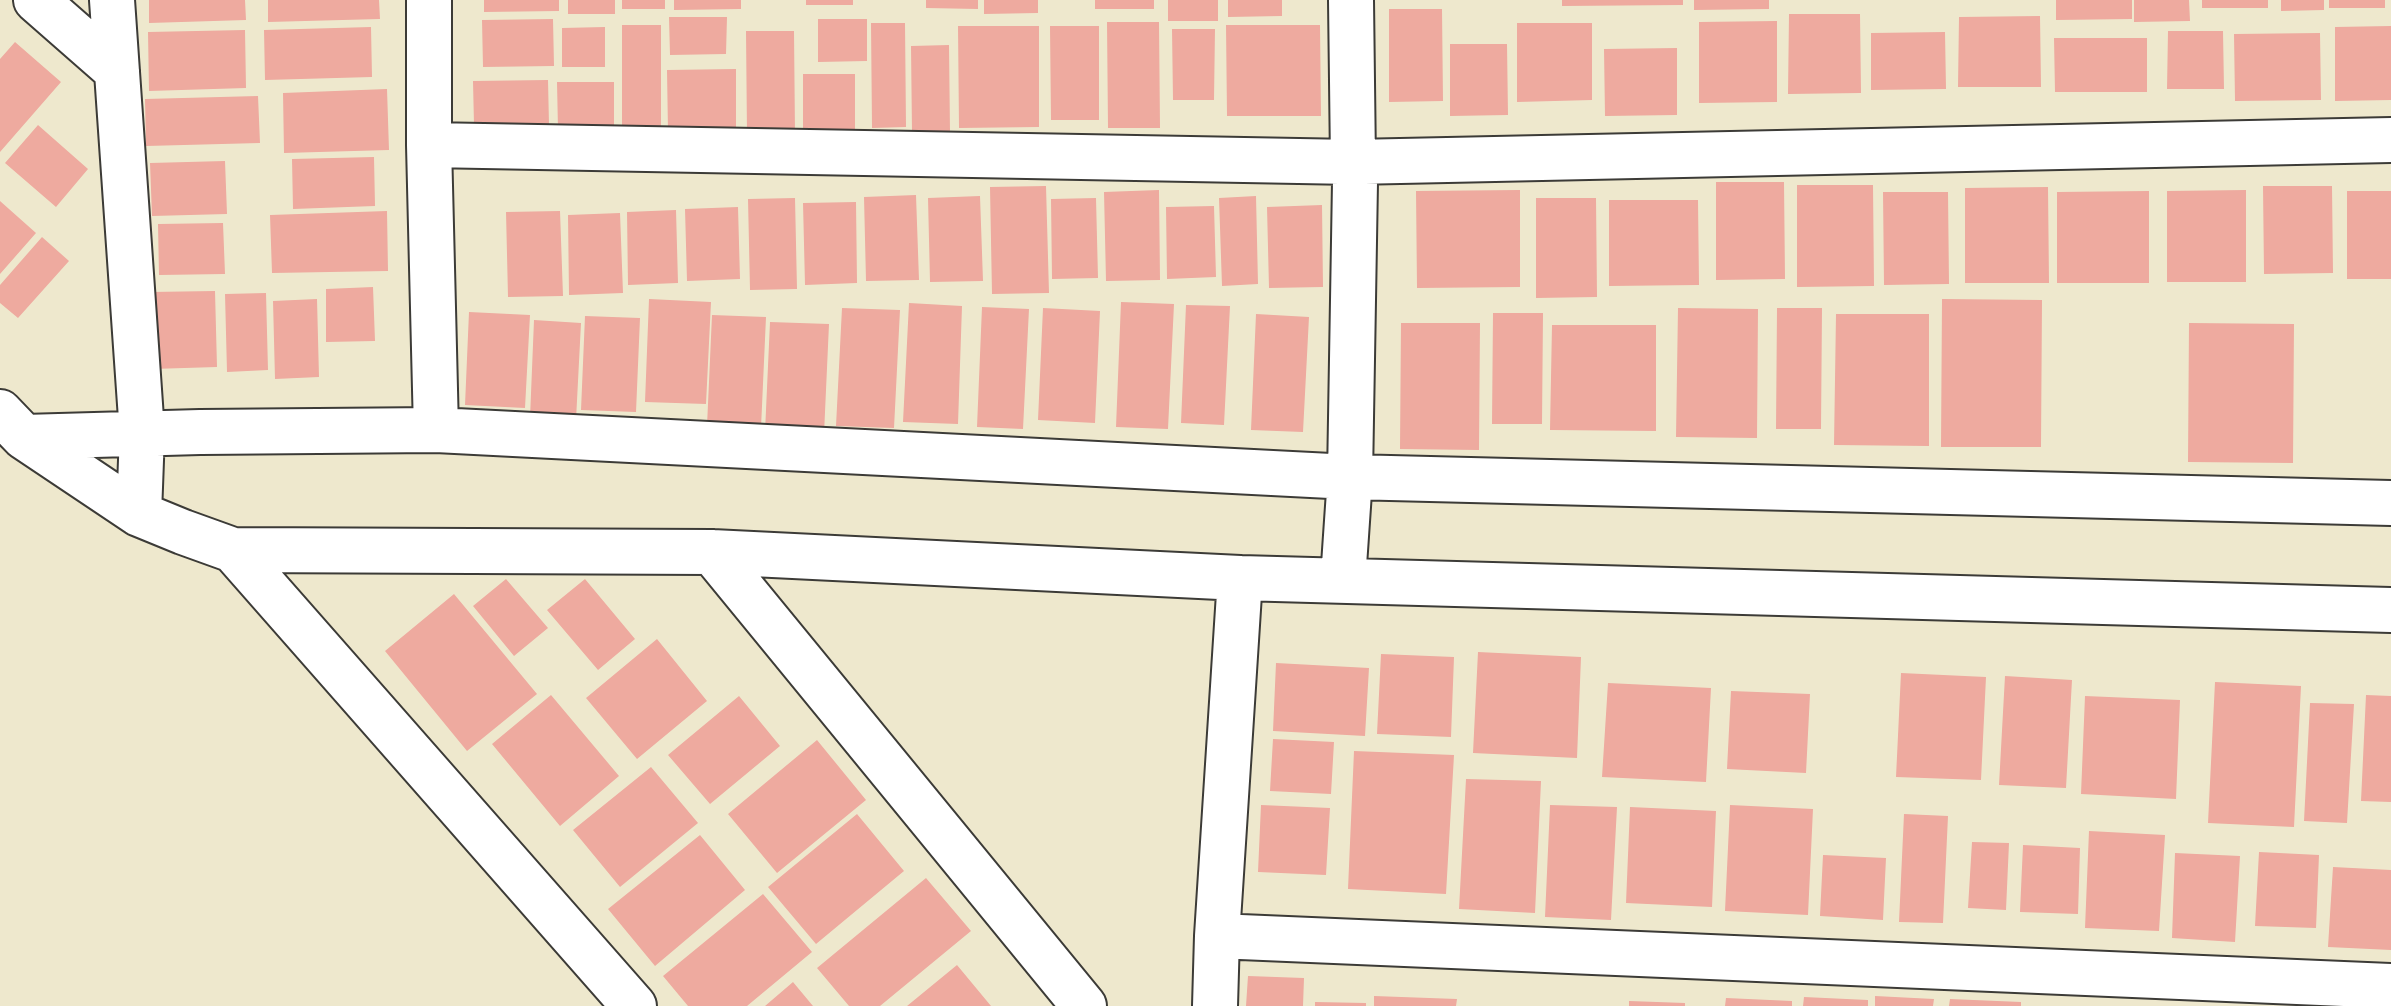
<!DOCTYPE html>
<html>
<head>
<meta charset="utf-8">
<style>
	body { margin:0 }
	canvas { display:block; background:#eee8cd }
</style>
</head>
<body>
<canvas width="2391" height="1006"></canvas>
<script>
const c = document.querySelector('canvas').getContext('2d');
c.lineJoin = 'round';
function fillPath(path, color) { c.fillStyle = color; c.fill(path, 'evenodd'); }
function stroke(path, color, width, dash) { c.strokeStyle = color; c.lineWidth = width; c.lineCap = dash ? 'butt' : 'round'; c.setLineDash(dash || []); c.stroke(path); }
const building = new Path2D(`
	M149,0H245L246,20L149,23Z
	M268,0H379L380,19L268,22Z
	M484,0H559V11L484,12Z
	M568,0H615V14H568Z
	M622,0H665V9H622Z
	M674,0H741V9L674,10Z
	M806,0H853V5H806Z
	M926,0H978V9L926,8Z
	M984,0H1038V13L984,14Z
	M1095,0H1154V9H1095Z
	M1168,0H1218V21H1168Z
	M1228,0H1282V16L1228,17Z
	M1562,0H1683V5L1562,6Z
	M1694,0H1769V9L1694,10Z
	M2056,0H2132V19L2056,20Z
	M2134,0H2189L2190,21L2134,22Z
	M2202,0H2268V8H2202Z
	M2281,0H2324V10L2281,11Z
	M2329,0H2385V8H2329Z
	M1389,9H1442L1443,101L1389,102Z
	M1789,14H1860L1861,93L1788,94Z
	M2040,16L2041,87H1958L1959,17Z
	M669,17H727L726,54L670,55Z
	M553,19L554,66L483,67L482,20Z
	M818,19H867V61L818,62Z
	M1777,21V102L1699,103V22Z
	M1107,22H1159L1160,128H1108Z
	M871,23H905L906,127L872,128Z
	M1517,23H1592V100L1517,102Z
	M622,25H661V129L622,130Z
	M1226,25H1320L1321,116H1227Z
	M958,26H1039V127L959,128Z
	M1050,26H1099V120H1051Z
	M2391,26V100L2335,101V27Z
	M371,27L372,77L265,80L264,30Z
	M605,27V67H562V28Z
	M1172,29H1215L1214,100H1173Z
	M245,30L246,88L149,91L148,32Z
	M746,31H794L795,134L747,135Z
	M2168,31H2223L2224,89H2167Z
	M1945,32L1946,89L1871,90V33Z
	M2320,33L2321,100L2235,101L2234,34Z
	M2054,38H2147V92H2055Z
	M15,42L61,82L0,152V59Z
	M1450,44H1507L1508,115L1450,116Z
	M949,45L950,133H912L911,46Z
	M1677,48V115L1605,116L1604,49Z
	M736,69V131L668,132L667,70Z
	M803,74H855V139L803,140Z
	M548,80L549,125H474L473,81Z
	M557,82H614V130H558Z
	M387,89L389,150L284,153L283,93Z
	M258,96L260,143L146,146L145,99Z
	M38,125L88,169L56,207L5,163Z
	M374,157L375,206L293,209L292,159Z
	M225,161L227,214L152,216L150,163Z
	M1716,182H1784L1785,279L1716,280Z
	M1797,185H1873L1874,286L1797,287Z
	M1046,186L1049,293L992,294L990,187Z
	M2263,186H2332L2333,273L2264,274Z
	M2048,187L2049,283H1965V188Z
	M1159,190L1160,280L1106,281L1104,192Z
	M1520,190V287L1417,288L1416,191Z
	M2246,190V282H2167V191Z
	M2149,191V283H2057V192Z
	M2347,191H2391V279H2347Z
	M1883,192H1948L1949,284L1884,285Z
	M916,195L919,280L866,281L864,197Z
	M980,196L983,281L930,282L928,198Z
	M1256,196L1258,284L1222,286L1219,198Z
	M795,198L797,289L750,290L748,199Z
	M1096,198L1098,278L1052,279L1051,199Z
	M1536,198H1596L1597,297L1536,298Z
	M1609,200H1698L1699,285L1609,286Z
	M0,201L36,233L0,274Z
	M856,202L857,283L805,285L803,203Z
	M1322,205L1323,287L1269,288L1267,207Z
	M1214,206L1216,277L1167,279L1166,207Z
	M738,207L740,279L687,281L685,209Z
	M676,210L678,283L628,285L627,212Z
	M387,211L388,271L272,273L270,215Z
	M560,211L563,296L508,297L506,212Z
	M620,213L623,293L569,295L568,215Z
	M223,223L225,274L159,275L158,224Z
	M42,237L69,261L18,318L0,303V285Z
	M373,287L375,341L326,342V289Z
	M215,291L217,367L152,369L150,292Z
	M266,293L268,370L227,372L225,294Z
	M317,299L319,377L275,379L273,301Z
	M649,299L711,302L706,404L645,402Z
	M1942,299L2042,300L2041,447H1941Z
	M1121,302L1174,304L1168,429L1116,427Z
	M909,303L962,306L958,424L903,422Z
	M1186,305L1230,306L1224,425L1181,423Z
	M982,307L1029,309L1023,429L977,427Z
	M842,308L900,310L894,428L836,426Z
	M1043,308L1100,311L1095,423L1038,420Z
	M1678,308L1758,309L1757,438L1676,437Z
	M1777,308H1822L1821,429H1776Z
	M469,312L530,315L525,408L465,405Z
	M1493,313H1543L1542,424H1492Z
	M1256,314L1309,317L1303,432L1251,430Z
	M1836,314H1929V446L1834,445Z
	M712,315L766,317L761,428L707,426Z
	M585,316L640,318L636,412L581,410Z
	M534,320L581,323L576,420L530,418Z
	M770,322L829,324L824,434L765,432Z
	M1401,323H1480L1479,450L1400,449Z
	M2189,323L2294,324L2293,463L2188,462Z
	M1552,325H1656V431L1550,430Z
	M506,579L548,628L514,656L473,606Z
	M585,579L635,639L598,670L547,610Z
	M454,594L537,694L467,751L385,651Z
	M657,639L707,701L637,759L586,698Z
	M1478,652L1581,657L1577,758L1473,753Z
	M1381,654L1454,657L1451,737L1377,734Z
	M1276,663L1369,668L1365,736L1273,731Z
	M1901,673L1986,677L1981,780L1896,777Z
	M2005,676L2072,680L2066,788L1999,785Z
	M2215,682L2301,686L2294,827L2208,823Z
	M1608,683L1711,688L1706,782L1602,777Z
	M1731,691L1810,694L1806,773L1727,769Z
	M551,695L619,776L560,826L492,744Z
	M2366,695L2391,696V802L2361,801Z
	M739,696L780,746L710,804L668,755Z
	M2085,696L2180,700L2176,799L2081,794Z
	M2310,703L2354,704L2347,823L2304,821Z
	M1273,739L1334,742L1331,794L1270,791Z
	M817,740L866,800L777,873L728,814Z
	M1354,751L1454,755L1446,894L1348,889Z
	M651,767L698,823L620,887L573,830Z
	M1466,779L1541,781L1535,913L1459,909Z
	M1261,805L1330,808L1326,875L1258,872Z
	M1550,805L1617,807L1611,920L1545,917Z
	M1730,805L1813,809L1808,915L1725,911Z
	M1630,807L1716,811L1712,907L1626,903Z
	M857,814L904,871L816,944L768,887Z
	M1904,814L1948,816L1943,923L1899,922Z
	M2089,831L2165,835L2159,931L2085,928Z
	M700,835L745,890L655,966L608,909Z
	M1972,842L2009,843L2006,910L1968,908Z
	M2023,845L2080,848L2078,914L2020,912Z
	M2259,852L2319,855L2316,928L2255,926Z
	M2175,853L2240,856L2235,942L2172,938Z
	M1823,855L1886,858L1883,920L1820,916Z
	M2333,867L2391,870V950L2328,947Z
	M926,878L971,931L880,1006H849L817,968Z
	M763,894L812,952L747,1006H688L663,976Z
	M957,965L991,1006H907Z
	M1248,976L1304,978L1303,1006H1246Z
	M793,982L813,1006H765Z
	M1374,996L1457,999L1456,1006H1374Z
	M1875,996L1934,999L1933,1006H1875Z
	M1804,997L1868,1000V1006H1803Z
	M1726,998L1792,1001V1006H1725Z
	M1950,999L2021,1002V1006H1949Z
	M1629,1001L1685,1003V1006H1629Z
	M1315,1002L1366,1003V1006H1315Z`);
const minor = new Path2D(`
	M36,0L117,71
	M112,0L142,433L139,514
	M429,0V145L436,430
	M429,145L1353,162L2391,140
	M0,412L24,437L139,514L183,532L233,550L712,552L1240,578L2391,610
	M24,437L200,432L436,430L1350,477L2391,503
	M233,550L634,1006
	M712,552L1084,1006
	M1343,580L1350,477L1355,182L1353,162L1351,0
	M1217,936L2391,986
	M1215,1006L1217,936L1240,578`);
fillPath(building, '#eeaa9f');
stroke(minor, '#3c3b37', 48);
stroke(minor, '#fff', 44);
</script>
</body>
</html>
